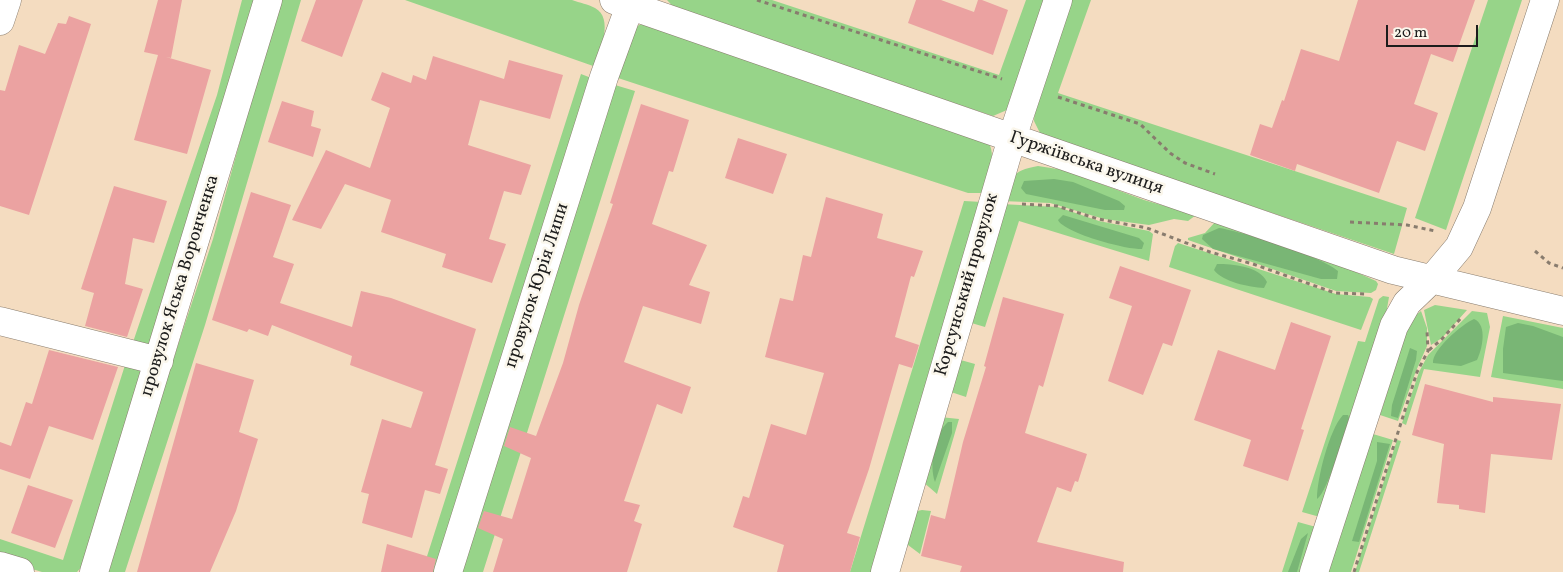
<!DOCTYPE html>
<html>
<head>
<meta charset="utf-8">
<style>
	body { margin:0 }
	#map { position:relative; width:1563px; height:572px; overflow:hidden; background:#f4dcc0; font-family:Vollkorn,serif }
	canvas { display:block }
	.scale { position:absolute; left:1386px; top:25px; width:92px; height:22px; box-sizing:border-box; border:2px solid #1c1c1c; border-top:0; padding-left:6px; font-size:15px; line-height:18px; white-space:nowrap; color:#1c1c1c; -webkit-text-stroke:4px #fbf7ec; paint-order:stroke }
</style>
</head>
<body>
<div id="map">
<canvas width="1563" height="572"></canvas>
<div class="scale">20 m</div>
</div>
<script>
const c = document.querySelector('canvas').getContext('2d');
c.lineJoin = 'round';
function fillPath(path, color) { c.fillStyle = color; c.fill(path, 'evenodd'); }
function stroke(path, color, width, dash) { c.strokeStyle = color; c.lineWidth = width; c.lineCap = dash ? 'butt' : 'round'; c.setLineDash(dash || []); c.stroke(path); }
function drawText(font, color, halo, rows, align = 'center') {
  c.font = font + ' Vollkorn,serif'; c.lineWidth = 5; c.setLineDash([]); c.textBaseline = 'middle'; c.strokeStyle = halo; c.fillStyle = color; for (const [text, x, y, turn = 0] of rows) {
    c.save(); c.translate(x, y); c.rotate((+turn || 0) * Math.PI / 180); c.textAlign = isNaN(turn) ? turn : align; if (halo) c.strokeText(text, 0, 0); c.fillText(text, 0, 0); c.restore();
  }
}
const green = new Path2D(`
	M242,0H261L151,348L132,345L217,95Z
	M279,0H301L205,325L125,572H103L213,239Z
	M405,0H572C580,3 588,4 595,8C614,18 600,51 596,67Z
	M667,0H772L999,75L1026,0H1046L1007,110L993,116L677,11Z
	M1069,0H1091L1058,93L1407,208L1394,254L1041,135L1034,121L1035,105Z
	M1488,0H1522L1446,230L1415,218Z
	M649,23L987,140C998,155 988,176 983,193H968L618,78L633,30L639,25Z
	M581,74L594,79L437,572H422Z
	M615,85L635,91L483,572H459Z
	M1038,166L1064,170L1144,200L1196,215L1188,221L1174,219L1149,225L1104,219L1050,203L1002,201C1013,177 1010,171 1038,166Z
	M964,201L982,202L876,572H850Z
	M1001,204L1058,207L1099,221L1149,231L1153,234L1149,261L1019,221L985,327L968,322Z
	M1216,221L1347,268L1376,281L1378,284L1376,290L1371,293L1336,291L1188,240V238L1205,233Z
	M1178,243L1336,294L1370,297L1373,299L1361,330L1169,267L1175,246Z
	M1383,296L1389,297L1384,326L1320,517L1302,512L1358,341L1365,342L1379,299Z
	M1435,305L1467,310L1442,338L1431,345L1424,310Z
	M1421,311L1427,328V346L1416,371L1398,421L1380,415L1410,320Z
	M1472,311L1487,313L1490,327L1480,377L1424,369L1406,425L1402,423L1419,372L1428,355Z
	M1503,316L1563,328V389L1491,377Z
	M957,359L975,364L966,397L948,391Z
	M126,362L137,366L143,374L86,562L77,572H42L0,559V539L63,560Z
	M940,417L959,419L937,494L922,481Z
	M1373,434L1393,440L1351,572H1328Z
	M1397,440L1401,441L1359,572H1355Z
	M922,510L931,511L920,554L904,542L912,512Z
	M1298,522L1316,527L1302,572H1282Z`);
const forest = new Path2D(`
	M1054,179L1073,182L1119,201L1125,206L1124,210H1105L1026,194L1021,188L1024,181Z
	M1063,215L1139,238L1144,243L1142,249C1127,250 1064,233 1058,220Z
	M1219,228C1241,231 1323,257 1338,271L1337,279H1321L1213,249L1202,239L1203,235Z
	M1217,264C1232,264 1260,266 1267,282L1264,288C1249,287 1223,282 1214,270Z
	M1474,319C1488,325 1482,350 1477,360L1461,366L1433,363C1432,350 1462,324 1474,319Z
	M1518,323L1533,326L1563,337V381L1503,373V349L1506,327Z
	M1410,348L1417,351L1416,360L1398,418L1391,416L1392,405Z
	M1343,415H1348L1349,418C1344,434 1328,491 1317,499C1317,479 1329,430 1343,415Z
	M948,422H952V433L935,482C929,465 934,434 948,422Z
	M1377,442L1390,444L1359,542L1352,541L1377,461Z
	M1308,533L1297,572H1288L1301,539Z`);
const building = new Path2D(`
	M158,0H182L171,58L166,57L211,70L187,154L134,140L158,55L144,52Z
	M316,0H363L342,57L301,41Z
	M916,0H941L974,12L978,0H982L1008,10L993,55L908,23Z
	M1358,0H1475L1453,62L1431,54L1414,104L1438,113L1425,151L1397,141L1379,193L1297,164L1295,171L1250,155L1260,124L1272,128L1282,100L1284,101L1301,49L1339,61Z
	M69,16L91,24L29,215L0,206V90L5,91L19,45L45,54L58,23L66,24Z
	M433,56L504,79L509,60L563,75L550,119L480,100L468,145L531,165L521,195L504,191L489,239L506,244L492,283L442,267L446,254L381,232L391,200L345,184L321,229L292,220L326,150L370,168L390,108L371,100L382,72L411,83L413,75L426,80Z
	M282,101L314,111L311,126L321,129L313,157L268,142Z
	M641,104L689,120L673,172L669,171L652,224L707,245L689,285L710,292L701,324L643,306L624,362L691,387L682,414L657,404L624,501L640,505L634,521L642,524L627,572H493L503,539L478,528L484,511L512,519L531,458L504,446L510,427L536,436L563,363L579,305L613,204L610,203Z
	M738,138L787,154L773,194L725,178Z
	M114,186L167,201L154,243L133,238L125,284L143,289L127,337L85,326L94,293L81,289Z
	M251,192L291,205L273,257L294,264L280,303L352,327L361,291L391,298L476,329L435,465L448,469L440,494L425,490L412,538L362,523L369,494L361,492L382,419L411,428L423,392L350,365L352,356L272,325L268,336L249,329L247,332L212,320Z
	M826,197L883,214L877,238L923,251L914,277L911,276L895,337L919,345L912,368L899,364L869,469L847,533L860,537L850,572H777L784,545L733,527L743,496L749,498L771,424L806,435L824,373L765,357L780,298L793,301L803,255L811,257Z
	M1120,266L1191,290L1172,346L1163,343L1143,395L1108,381L1132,306L1109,298Z
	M1003,297L1064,314L1043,387L1039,385L1025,433L1087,454L1078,482L1075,481L1071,492L1057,487L1037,542L1124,562L1123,572H960L962,566L921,556L931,515L945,519L963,442L986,367L984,366Z
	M1291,322L1331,336L1301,429L1304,430L1288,481L1243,466L1251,440L1194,420L1218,350L1275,370Z
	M49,350L118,367L93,440L49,426L30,479L0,469V442L11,446L26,402L32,404Z
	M196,363L254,380L239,432L258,439L236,511L210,572H137Z
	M1425,384L1493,402V397L1561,404L1552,460L1491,454L1485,513L1459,509V505L1437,503L1444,444L1412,435Z
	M28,485L73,500L55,548L11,533Z
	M387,544L436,559L433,572H381Z`);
const path = new Path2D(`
	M757,0L1002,79
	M1058,97L1140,124L1170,153L1185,163L1215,174
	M1022,204L1057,206L1098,219L1147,228L1210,252L1253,264L1335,293L1367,294
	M1350,222L1407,225L1435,231
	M1535,251L1549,263L1563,268
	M1429,350L1442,339L1461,318
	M1354,572L1417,372L1428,351L1427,330`);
const minor = new Path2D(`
	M614,0L1393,270L1563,311
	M0,21L7,0
	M0,321L159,361
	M0,566L20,572
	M94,572L268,0
	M448,572L604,77L632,0
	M885,572L1012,138L1058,0
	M1314,572L1394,326L1407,303L1433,278L1459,247L1477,208L1545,0`);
const streetNames = [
	["Гуржіївська вулиця",1086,164,19],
	["Корсунський провулок",968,285,-74],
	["провулок Яська Воронченка",181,286,-73],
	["провулок Юрія Липи",538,286,-72]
];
fillPath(green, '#97d489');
fillPath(forest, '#79b675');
fillPath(building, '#eba2a1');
stroke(minor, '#887c6e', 29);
stroke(path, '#887c6e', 3, [4, 4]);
stroke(minor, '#fff', 28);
drawText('18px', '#1c1c1c', '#fbf7ec', streetNames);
</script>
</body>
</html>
